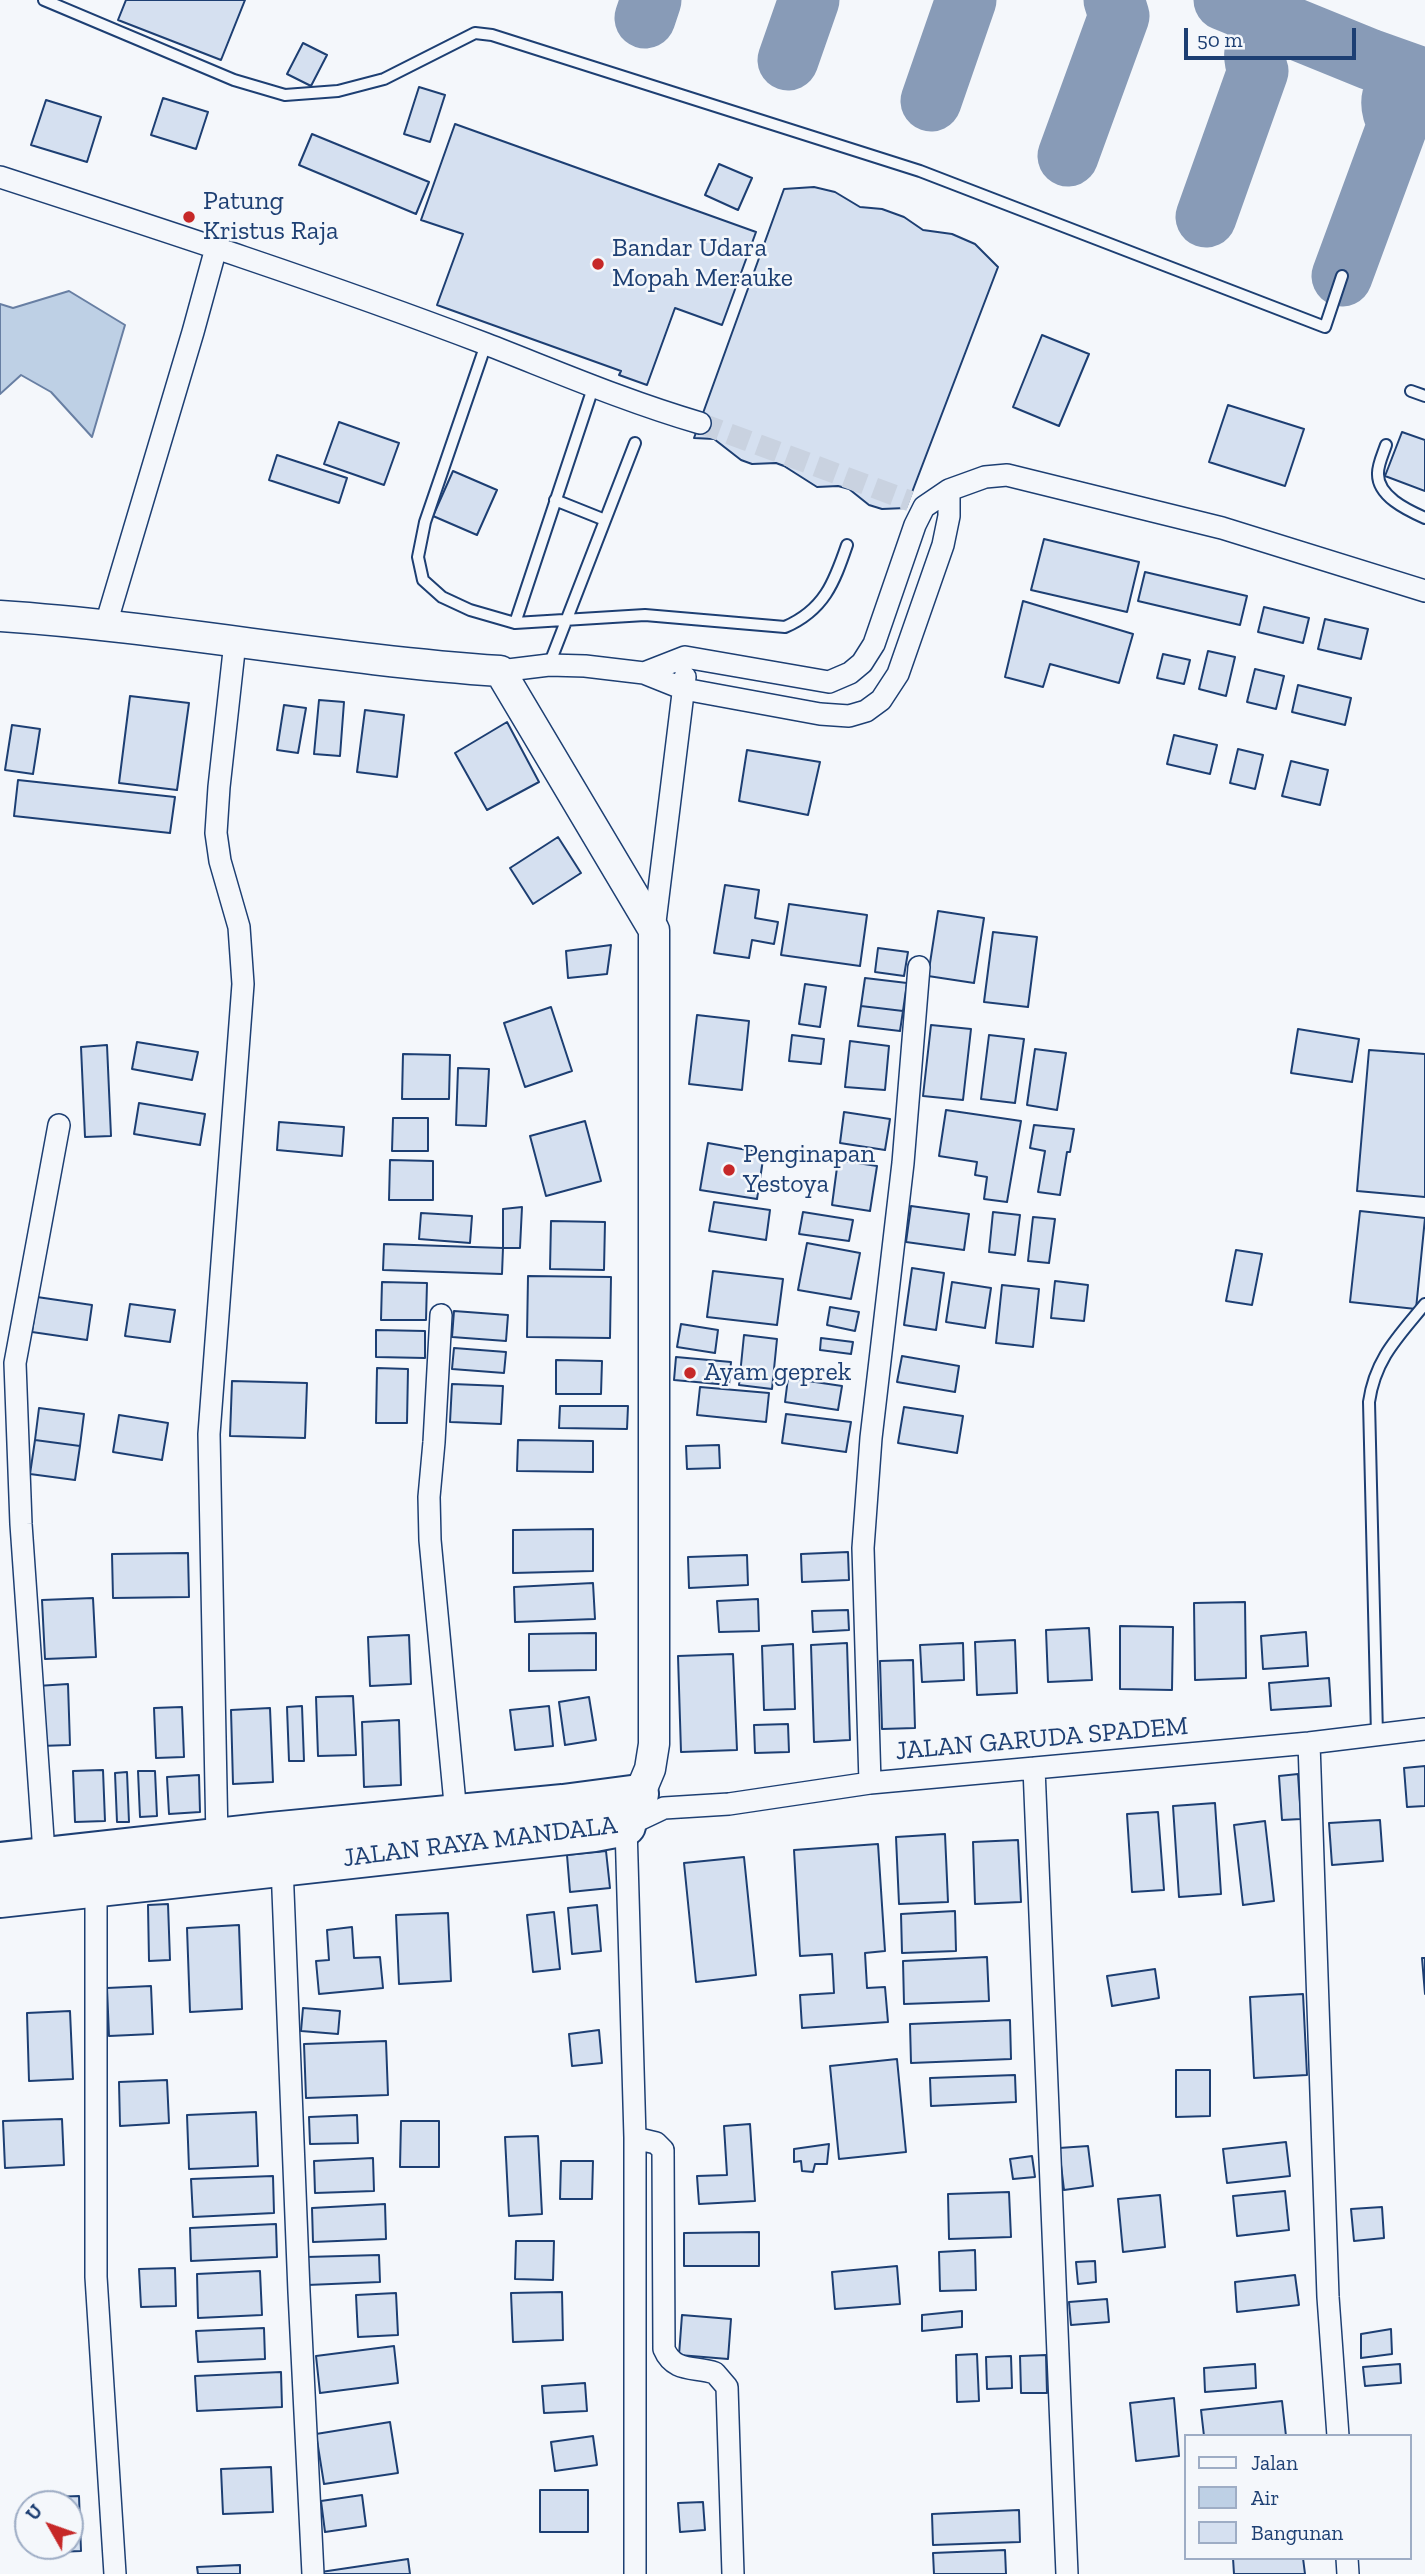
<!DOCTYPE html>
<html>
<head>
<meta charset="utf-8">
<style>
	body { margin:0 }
	#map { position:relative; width:1425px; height:2574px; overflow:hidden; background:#f4f7fb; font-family:"Zilla Slab",serif }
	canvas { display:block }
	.legend { position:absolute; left:1184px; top:2434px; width:228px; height:126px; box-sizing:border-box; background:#f4f7fb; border:2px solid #9eadc5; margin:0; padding:9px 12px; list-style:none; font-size:21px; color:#1d3f73 }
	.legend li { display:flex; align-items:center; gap:14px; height:35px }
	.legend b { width:35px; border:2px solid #9eadc5 }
	.north { position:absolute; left:14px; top:2490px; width:70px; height:70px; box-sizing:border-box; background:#f4f7fb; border:2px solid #9eadc5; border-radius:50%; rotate:310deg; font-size:19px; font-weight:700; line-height:28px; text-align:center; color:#1d3f73 }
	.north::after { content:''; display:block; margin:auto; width:24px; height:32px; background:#c62828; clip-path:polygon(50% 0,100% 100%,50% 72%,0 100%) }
	.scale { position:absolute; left:1184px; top:28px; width:172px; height:32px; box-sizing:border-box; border:4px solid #1d3f73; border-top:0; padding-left:9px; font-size:21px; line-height:24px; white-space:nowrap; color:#1d3f73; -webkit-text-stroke:5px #f4f7fb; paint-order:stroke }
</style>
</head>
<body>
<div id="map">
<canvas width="1425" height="2574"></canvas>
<ul class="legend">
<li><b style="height:9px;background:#f4f7fb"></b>Jalan</li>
<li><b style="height:19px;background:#bed0e5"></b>Air</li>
<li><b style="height:19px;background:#d5e0f0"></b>Bangunan</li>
</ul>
<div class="north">U</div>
<div class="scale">50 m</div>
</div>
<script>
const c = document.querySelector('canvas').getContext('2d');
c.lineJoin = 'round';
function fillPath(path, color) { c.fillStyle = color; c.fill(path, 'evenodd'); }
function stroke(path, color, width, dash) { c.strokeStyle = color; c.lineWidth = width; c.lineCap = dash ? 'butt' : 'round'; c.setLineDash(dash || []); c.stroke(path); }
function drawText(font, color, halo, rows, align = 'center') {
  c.font = font + ' "Zilla Slab",serif'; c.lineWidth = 5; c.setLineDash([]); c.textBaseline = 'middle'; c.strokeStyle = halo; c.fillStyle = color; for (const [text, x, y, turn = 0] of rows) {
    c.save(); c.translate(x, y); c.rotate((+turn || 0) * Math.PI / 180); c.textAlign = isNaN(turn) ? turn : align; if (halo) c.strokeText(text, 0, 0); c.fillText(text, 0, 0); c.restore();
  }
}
const water = new Path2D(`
	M69,291L125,325L92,437L51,392L21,375L0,394V304L13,308Z`);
const taxiway = new Path2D(`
	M1224,0L1369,59L1425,79
	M645,18L651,0
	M788,60L809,0
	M931,101L966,0
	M1068,156L1119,16L1114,0
	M1206,217L1258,71C1250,50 1257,35 1271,19
	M1342,276L1398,124C1386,101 1392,91 1408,73`);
const building = new Path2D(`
	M126,0H245L221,60L118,20Z
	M303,43L327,55L311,86L287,74Z
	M419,87L445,95L430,142L404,134Z
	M163,98L208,112L196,149L151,135Z
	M46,100L101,117L87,162L31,145Z
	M455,124L756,232L722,325L675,308L647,385L619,375L621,371L437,305L463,234L421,220Z
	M312,134L429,182L416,214L299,165Z
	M719,164L752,178L738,210L705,195Z
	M814,187L835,192L860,207L882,209L904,217L923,230L952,234L975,244L998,267L906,508L882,509L869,505L849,489L838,486L817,487L784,466L776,463L752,464L741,460L714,439L694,438L784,189Z
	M1042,335L1089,354L1059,426L1013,407Z
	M1228,405L1304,429L1285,486L1209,462Z
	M339,422L399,443L384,485L324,464Z
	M1402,432L1425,440V491L1385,476Z
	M277,455L347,478L339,503L269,480Z
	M453,471L497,490L477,535L433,516Z
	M1044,539L1139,562L1127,612L1031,590Z
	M1145,572L1247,596L1240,625L1138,601Z
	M1023,601L1133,634L1119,683L1050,664L1043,687L1005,677Z
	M1264,607L1309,618L1303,643L1258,632Z
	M1325,619L1368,629L1361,659L1318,649Z
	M1208,651L1235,657L1226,696L1199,689Z
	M1163,654L1190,660L1184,684L1157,678Z
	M1255,669L1284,676L1276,709L1247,702Z
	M1298,685L1351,698L1345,725L1292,712Z
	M130,696L189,703L177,790L119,783Z
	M319,700L344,702L340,756L314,754Z
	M284,705L306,708L298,753L277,750Z
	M365,710L404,715L397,777L357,772Z
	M507,722L539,782L487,810L455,753Z
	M12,725L40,729L33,774L5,770Z
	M1174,735L1217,745L1210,774L1167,764Z
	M1238,749L1263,755L1255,789L1230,783Z
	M747,750L820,762L808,815L739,801Z
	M1291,761L1328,770L1320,805L1282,796Z
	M18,780L175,797L170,833L14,816Z
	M558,837L581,873L533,904L510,868Z
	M725,885L759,890L755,918L778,922L774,944L752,940L749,958L714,953Z
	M789,904L867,915L860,966L781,955Z
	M938,911L984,918L974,983L928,976Z
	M993,932L1037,937L1028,1007L984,1002Z
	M611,945L607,974L568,978L566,951Z
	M878,948L908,952L904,976L875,972Z
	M865,978L907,983L903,1011L861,1006Z
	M805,984L826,987L820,1027L799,1024Z
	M861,1006L903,1011L900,1031L858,1026Z
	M551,1007L572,1071L525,1087L504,1023Z
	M697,1015L749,1021L742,1090L689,1084Z
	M931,1025L971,1029L963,1100L923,1096Z
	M1298,1029L1359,1039L1352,1082L1291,1073Z
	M792,1035L824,1039L821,1064L789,1061Z
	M989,1035L1024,1039L1015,1103L981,1099Z
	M850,1041L889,1046L885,1090L845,1087Z
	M137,1042L198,1052L192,1080L132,1069Z
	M107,1045L111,1136L85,1137L81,1047Z
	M1035,1049L1066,1053L1057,1110L1027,1105Z
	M1369,1050L1425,1054V1197L1357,1191Z
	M403,1054L450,1055L449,1099H402Z
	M458,1068L489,1069L486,1126L456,1125Z
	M139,1103L205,1114L200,1145L134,1134Z
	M946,1110L1021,1121L1007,1202L984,1199L987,1177L975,1175L977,1162L939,1156Z
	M844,1112L890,1119L885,1150L840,1143Z
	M393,1118H428V1151H392Z
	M585,1121L601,1181L546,1196L530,1136Z
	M279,1122L344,1127L342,1156L277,1150Z
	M1034,1125L1074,1129L1070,1152H1067L1060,1195L1038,1192L1045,1151L1030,1148Z
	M708,1143L764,1153L757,1199L700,1190Z
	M390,1160L433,1161V1200H389Z
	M838,1160L877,1166L870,1211L832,1205Z
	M714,1202L770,1210L766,1240L709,1231Z
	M911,1206L969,1214L964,1250L906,1242Z
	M522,1207L520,1248H503V1209Z
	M1360,1211L1425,1218L1416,1309L1350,1302Z
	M803,1212L853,1220L849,1241L799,1234Z
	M993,1212L1020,1215L1015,1255L989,1252Z
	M421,1213L472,1216L470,1243L419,1239Z
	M1033,1217L1055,1219L1049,1263L1028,1261Z
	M551,1221L605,1222L604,1270L550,1269Z
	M807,1243L860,1253L851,1299L798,1290Z
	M384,1244L503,1248L502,1274L383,1270Z
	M1236,1250L1262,1254L1252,1305L1226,1301Z
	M912,1268L944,1273L936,1330L904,1325Z
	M713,1271L783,1279L777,1325L707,1317Z
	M528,1276L611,1277L610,1338L527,1337Z
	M1055,1281L1088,1285L1084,1321L1051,1318Z
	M382,1282L427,1283L426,1320H381Z
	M952,1282L991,1288L985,1328L946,1322Z
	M1002,1285L1039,1289L1033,1347L996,1343Z
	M37,1297L92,1305L87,1340L32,1332Z
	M130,1304L175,1310L170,1342L125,1336Z
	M830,1307L859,1312L855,1331L827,1325Z
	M454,1311L508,1315L506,1341L452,1337Z
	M681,1324L718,1330L715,1353L677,1347Z
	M376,1330L425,1331V1358L376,1357Z
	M744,1335L777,1339L772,1389L739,1385Z
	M821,1338L853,1342L851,1354L820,1350Z
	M454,1348L506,1352L504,1373L452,1369Z
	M902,1356L959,1366L955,1392L897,1382Z
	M676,1357L731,1362L729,1385L674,1380Z
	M556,1360L602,1361L601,1394H556Z
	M377,1368L408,1369L407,1423H376Z
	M788,1378L842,1386L838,1410L785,1402Z
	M232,1381L307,1383L305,1438L230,1436Z
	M452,1384L503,1386L501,1424L450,1422Z
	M700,1387L769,1393L766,1422L697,1415Z
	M560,1406H628L627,1429L559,1428Z
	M904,1407L963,1416L957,1453L898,1443Z
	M39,1408L84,1414L80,1446L35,1440Z
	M786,1414L851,1422L846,1452L782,1443Z
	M119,1415L168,1423L162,1460L113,1452Z
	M35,1440L80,1446L75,1480L30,1474Z
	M518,1440L593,1441V1472L517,1471Z
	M719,1445L720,1468L687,1469L686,1446Z
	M593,1529V1571L513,1573V1530Z
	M848,1552L849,1580L802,1582L801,1554Z
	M188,1553L189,1597L113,1598L112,1554Z
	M747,1555L748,1585L689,1588L688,1557Z
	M593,1583L595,1619L515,1622L514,1587Z
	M93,1598L96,1657L45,1659L42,1600Z
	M758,1599L759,1631L719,1632L717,1601Z
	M1245,1602L1246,1678L1195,1680L1194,1603Z
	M848,1610L849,1630L813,1632L812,1611Z
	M1120,1626L1173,1627L1172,1690L1120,1689Z
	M1089,1628L1092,1680L1048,1682L1046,1630Z
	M1306,1632L1308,1666L1263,1669L1261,1636Z
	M596,1633V1670L529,1671V1634Z
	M409,1635L411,1684L370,1686L368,1637Z
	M1015,1640L1017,1693L977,1695L975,1642Z
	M847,1643L850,1740L814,1742L811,1645Z
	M963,1643L964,1680L922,1682L920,1645Z
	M793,1644L795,1709L764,1710L762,1646Z
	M733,1654L737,1750L681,1752L678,1656Z
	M913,1660L915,1728L882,1729L880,1661Z
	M1329,1678L1331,1706L1271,1710L1269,1683Z
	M68,1684L70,1745L40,1746L37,1686Z
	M353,1696L356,1755L318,1756L316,1697Z
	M589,1697L596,1740L565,1745L559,1702Z
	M302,1706L304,1761H289L287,1707Z
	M549,1706L553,1746L515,1750L510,1710Z
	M182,1707L184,1757L156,1758L154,1708Z
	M270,1708L273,1782L233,1784L231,1710Z
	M399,1720L401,1785L364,1787L362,1722Z
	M788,1724L789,1752L755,1753L754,1725Z
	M1425,1766V1806L1407,1807L1404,1768Z
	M103,1770L105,1821L75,1822L73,1771Z
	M138,1771H155L157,1816L140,1817Z
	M127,1772L129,1822H117L115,1773Z
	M1298,1774L1301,1819L1282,1820L1279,1776Z
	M199,1775L200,1812L169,1814L167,1777Z
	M1215,1803L1221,1894L1179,1897L1173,1806Z
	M1158,1812L1164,1890L1132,1892L1127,1814Z
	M1380,1820L1383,1861L1332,1865L1329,1823Z
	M1265,1821L1274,1901L1243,1905L1234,1825Z
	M945,1834L948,1902L899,1904L896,1837Z
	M1018,1840L1021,1902L975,1904L973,1842Z
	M878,1844L885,1951L865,1953L867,1988L885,1987L888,2022L802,2028L800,1995L834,1993L832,1954L800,1956L794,1850Z
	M606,1851L610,1888L570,1892L567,1855Z
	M744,1857L756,1975L696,1982L684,1863Z
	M168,1904L170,1960L149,1961L148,1905Z
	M597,1905L601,1951L572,1954L568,1908Z
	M955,1911L956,1951L902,1953L901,1914Z
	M554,1912L560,1969L533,1972L527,1915Z
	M448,1913L451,1981L399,1984L396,1915Z
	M239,1925L242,2009L190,2012L187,1928Z
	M352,1927L354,1958L380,1957L383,1988L319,1994L316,1961L329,1960L327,1930Z
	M987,1957L989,2001L904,2004L903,1961Z
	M1422,1958H1425V1994Z
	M1155,1969L1159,1998L1112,2006L1107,1976Z
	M151,1986L153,2034L109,2036L107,1988Z
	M1303,1994L1307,2075L1254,2078L1250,1997Z
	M303,2008L340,2011L338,2034L301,2031Z
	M70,2011L73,2079L29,2081L27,2013Z
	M1010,2020L1011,2059L911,2063L910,2024Z
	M599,2030L602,2063L572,2066L569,2034Z
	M386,2041L388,2095L306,2098L304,2044Z
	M897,2059L906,2152L839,2159L830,2066Z
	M1176,2070H1210V2116L1176,2117Z
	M1015,2075L1016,2102L931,2106L930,2078Z
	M167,2080L169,2123L120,2126L119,2082Z
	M256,2112L258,2166L189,2169L187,2115Z
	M357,2115L358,2143L310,2144L309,2117Z
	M62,2119L64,2165L5,2168L3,2121Z
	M401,2121H439V2167H400Z
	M750,2124L755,2201L699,2204L697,2176L727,2175L724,2126Z
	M538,2136L542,2214L509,2216L505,2137Z
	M1286,2142L1290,2176L1227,2183L1223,2149Z
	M829,2144L827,2164H815L813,2172L802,2171L801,2161L794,2162V2149Z
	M1088,2146L1093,2186L1064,2190L1059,2148Z
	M1032,2156L1035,2177L1013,2179L1010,2159Z
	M373,2158L374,2191L315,2193L314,2161Z
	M561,2161H593L592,2199H560Z
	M273,2176L274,2213L193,2217L191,2179Z
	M1285,2191L1289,2230L1237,2236L1233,2196Z
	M1009,2192L1011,2237L949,2239L948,2194Z
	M1160,2195L1165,2247L1123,2252L1118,2199Z
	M385,2204L386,2239L313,2242L312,2208Z
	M1382,2207L1384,2238L1354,2241L1351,2209Z
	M276,2224L277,2257L191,2261L190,2228Z
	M759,2232V2266H684V2233Z
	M516,2241H554L553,2280L515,2279Z
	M975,2250L976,2290L940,2291L939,2252Z
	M379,2255L380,2282L307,2285L306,2257Z
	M1095,2261L1096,2282L1078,2284L1076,2262Z
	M897,2266L900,2304L835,2309L832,2272Z
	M175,2268L176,2306L141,2307L139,2269Z
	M260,2271L262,2315L198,2318L197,2274Z
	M1295,2275L1299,2305L1237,2312L1235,2282Z
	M562,2292L563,2340L513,2342L511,2293Z
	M396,2293L398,2335L358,2337L356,2295Z
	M1107,2299L1109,2322L1071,2325L1069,2302Z
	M962,2311V2327L922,2331V2315Z
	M682,2315L731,2319L728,2359L679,2355Z
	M264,2328L265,2359L198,2362L196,2331Z
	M1391,2329L1392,2354L1361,2358V2334Z
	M394,2346L398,2383L320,2393L316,2356Z
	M977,2354L979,2401L957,2402L956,2355Z
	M1046,2355L1047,2393H1021L1020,2356Z
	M1011,2356L1012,2388L987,2389L986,2357Z
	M1255,2364L1256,2388L1205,2392L1204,2368Z
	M1400,2364L1401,2383L1365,2386L1363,2367Z
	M281,2372L282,2407L197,2411L195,2376Z
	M585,2383L587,2411L544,2413L542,2386Z
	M1174,2398L1179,2456L1136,2461L1130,2403Z
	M1282,2401L1286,2436H1204L1201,2410Z
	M390,2422L398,2473L324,2484L316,2434Z
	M593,2436L597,2465L555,2471L551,2442Z
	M271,2467L273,2512L223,2514L221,2469Z
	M540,2490H588V2532H540Z
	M362,2495L366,2526L325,2532L321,2501Z
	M79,2496L81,2551L31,2553V2546H70V2504H29V2498Z
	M703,2502L705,2530L680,2532L678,2503Z
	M1019,2510L1020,2542L933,2545L932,2514Z
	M1005,2550L1006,2574H934L933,2553Z
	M1233,2558H1303L1305,2574H1234Z
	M408,2559L410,2574H321V2572Z
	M240,2565V2574H198L197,2567Z`);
const streetTunnel = new Path2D(`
	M700,423L910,501`);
const lane = new Path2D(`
	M44,0L234,80L285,95L338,91L384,79L475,33L492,35L920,171L1325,327L1342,276
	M486,344L425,522L418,557L423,580L442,597L470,610L515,623
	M593,388L515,623L645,615L785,627C824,610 834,583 847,545
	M1411,391L1425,396
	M1386,445C1383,454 1378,464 1378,473C1377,496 1407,510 1425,518
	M555,500L605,520
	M549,665L635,443
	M1377,1735L1369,1402C1375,1359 1398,1337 1425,1304`);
const street = new Path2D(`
	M0,177C163,230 326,283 486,344C558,372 625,401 700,423
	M949,490L985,477L1007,475L1222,528L1425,591
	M106,624L193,332L216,248
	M500,671L549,665L585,666L644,673L684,689L820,714L849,716L866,711L881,700L898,674L943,545L949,516V490L924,507L915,525L874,644L862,663L850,673L829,682L685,657L644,673
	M654,930L685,677
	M441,1315L434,1442L429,1497L430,1540L456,1814
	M1309,1743L1328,2297L1338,2436
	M1034,1768L1067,2574
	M870,1783L863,1548L871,1438L903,1163L919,967
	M217,1839L209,1434L243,984L239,927L220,861L216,833L219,787L235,642
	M282,1866L299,2292L313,2574
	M45,1867L21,1524L15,1363L59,1125
	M96,1886V2277L115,2574
	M635,2138L656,2143L663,2150L664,2349C674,2373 695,2366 715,2373L727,2387L733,2574
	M1347,2558L1348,2574
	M635,2574V2138L626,1826L664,1808L729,1804L870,1783L1309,1743L1425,1729`);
const secondary = new Path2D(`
	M0,616C167,627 333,660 500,671L654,930V1744L650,1769L632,1812`);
const highway = new Path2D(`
	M0,1862L270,1832L563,1804L639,1794
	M0,1898L594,1832L626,1826`);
const markers = [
	[189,217,7,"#c62828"],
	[598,264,7,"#c62828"],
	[729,1170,7,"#c62828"],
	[690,1373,7,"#c62828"]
];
const poiNames = [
	["Patung",203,202],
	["Kristus Raja",203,232],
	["Bandar Udara",612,249],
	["Mopah Merauke",612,279],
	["Penginapan",743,1155],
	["Yestoya",743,1185],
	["Ayam geprek",704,1373]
];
const streetNames = [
	["JALAN GARUDA SPADEM",1042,1739,-5],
	["JALAN RAYA MANDALA",480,1842,-7]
];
fillPath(water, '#bed0e5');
stroke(water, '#687fa3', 2);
stroke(taxiway, '#889bb7', 61);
fillPath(building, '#d5e0f0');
stroke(building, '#1d3f73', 2);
stroke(streetTunnel, '#c9d2e0', 21, [21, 10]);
stroke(lane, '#1d3f73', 14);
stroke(street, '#1d3f73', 24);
stroke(secondary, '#1d3f73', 33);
stroke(highway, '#1d3f73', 42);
stroke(lane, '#f4f7fb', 10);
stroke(street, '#f4f7fb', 21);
stroke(secondary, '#f4f7fb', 30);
stroke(highway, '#f4f7fb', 38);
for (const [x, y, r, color] of markers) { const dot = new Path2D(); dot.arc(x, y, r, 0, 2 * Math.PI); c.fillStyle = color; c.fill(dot); stroke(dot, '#f4f7fb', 2.5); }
drawText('26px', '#1d3f73', '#f4f7fb', poiNames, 'left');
drawText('26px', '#1d3f73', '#f4f7fb', streetNames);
</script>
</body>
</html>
